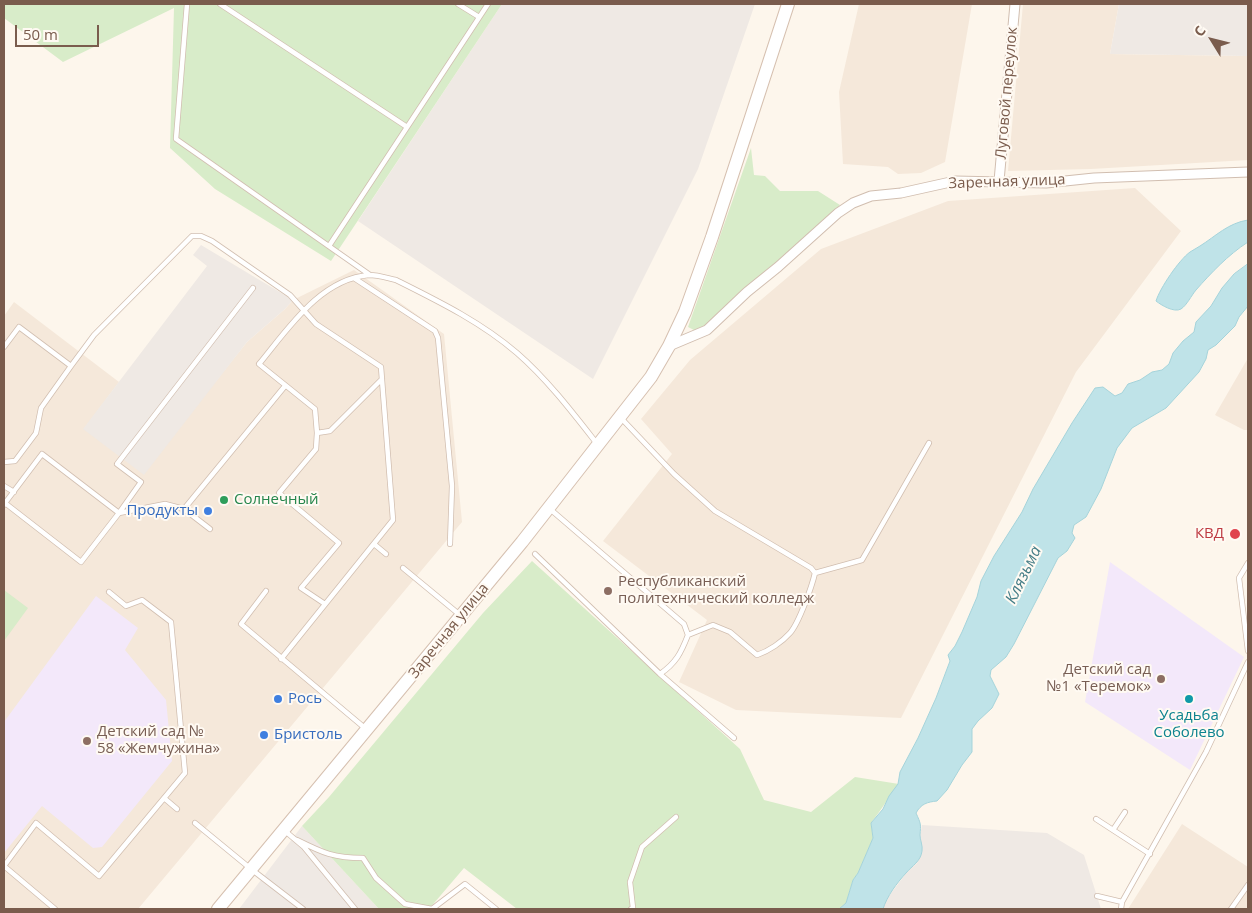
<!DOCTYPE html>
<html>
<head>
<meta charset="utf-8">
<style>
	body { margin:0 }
	#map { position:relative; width:1252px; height:913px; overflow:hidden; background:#fdf6ec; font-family:"Open Sans",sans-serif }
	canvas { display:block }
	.frame { position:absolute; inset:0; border:5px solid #7a5c4d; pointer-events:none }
	.north { position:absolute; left:1187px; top:15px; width:50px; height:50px; -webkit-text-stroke:4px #fffaf3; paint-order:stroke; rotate:306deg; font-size:14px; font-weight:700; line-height:20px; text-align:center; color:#7a5c4d }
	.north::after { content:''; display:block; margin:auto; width:18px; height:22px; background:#7a5c4d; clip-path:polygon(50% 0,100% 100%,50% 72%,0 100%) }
	.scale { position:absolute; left:15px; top:25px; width:84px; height:22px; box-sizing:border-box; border:2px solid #7a5c4d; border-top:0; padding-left:6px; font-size:15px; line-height:18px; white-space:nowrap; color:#7a5c4d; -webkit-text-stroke:4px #fffaf3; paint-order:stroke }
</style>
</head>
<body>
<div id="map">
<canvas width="1252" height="913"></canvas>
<div class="frame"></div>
<div class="north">С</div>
<div class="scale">50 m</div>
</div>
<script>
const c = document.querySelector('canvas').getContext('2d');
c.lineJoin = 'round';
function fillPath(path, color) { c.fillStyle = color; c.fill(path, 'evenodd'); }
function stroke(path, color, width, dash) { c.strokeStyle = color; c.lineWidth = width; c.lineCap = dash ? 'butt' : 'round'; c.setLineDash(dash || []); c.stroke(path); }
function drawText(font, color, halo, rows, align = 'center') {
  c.font = font + ' "Open Sans",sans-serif'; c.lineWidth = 4; c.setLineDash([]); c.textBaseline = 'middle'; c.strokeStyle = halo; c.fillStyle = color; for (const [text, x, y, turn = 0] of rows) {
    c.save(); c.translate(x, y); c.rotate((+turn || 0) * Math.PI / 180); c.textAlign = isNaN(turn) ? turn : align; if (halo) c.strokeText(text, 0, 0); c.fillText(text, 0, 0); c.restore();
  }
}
const residential = new Path2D(`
	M859,4H972L945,162L921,173L898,174L888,167L843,164L839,92Z
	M1023,4H1119L1110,54L1248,56V160L1091,169L1008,171Z
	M1135,188L1181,231L1076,372L901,718L736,710L679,682L707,620L603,541L672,454L641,419L690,360L821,249L948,201Z
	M354,270L444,334L462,522L138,909H4V316L14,302L119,382L84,429L215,382L247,342L285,309L293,300Z
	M1248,358V430H1244L1215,415Z
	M1182,824L1248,867V909H1128Z`);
const industrial = new Path2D(`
	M502,4H755L698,169L593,379L358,221Z
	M1119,4H1248V56L1110,54Z
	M201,245L293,300L285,309L247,342L144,475L83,429L207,266L193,255Z
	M922,825L1047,833L1084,855L1101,909H883L886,900L907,872L917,863L922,851L920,836Z
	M302,826L379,909H239Z`);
const education = new Path2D(`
	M1110,562L1244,657L1190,770L1085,702Z
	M96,596L138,628L125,650L166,700L172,761L102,847L93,848L42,806L4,853V722Z`);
const green = new Path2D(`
	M4,4H502L331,261L215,189L170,148L174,8L63,62L4,18Z
	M751,148L754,175L765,176L780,191H818L840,205L704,327L694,330L688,327Z
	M532,561L740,749L764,800L811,812L855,777L899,784C889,797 881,810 871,823L873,838L858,873L853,880L846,903L839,909H517L464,868L429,909H379L302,826L329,797L483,613Z
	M4,590L28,608L4,641Z`);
const water = new Path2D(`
	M1248,220V242C1228,255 1211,273 1196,290C1191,296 1187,305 1181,309C1174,313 1161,305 1156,301C1160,288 1179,260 1190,252C1193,250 1197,248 1200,246C1216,236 1228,223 1248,220Z
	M1248,264V306L1239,317L1235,326L1216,345L1208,350L1206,359L1199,372L1166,408L1132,428L1117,448L1101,489L1086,517L1074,525L1072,533L1075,538L1067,551L1058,558L1014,644L1006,657L991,670L990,676L999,694L992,708L978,721L972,729V752L962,765L947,790L937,801C927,802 921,804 916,813C921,824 921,824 920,835C920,840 923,846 922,851C921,861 912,866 906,873C897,883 887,896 883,909H839L846,903L853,880L858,873L873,838L871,823L883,809L889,796L898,784L900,772L918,738L936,698L950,661L948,655L955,646L962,632L977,597L981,581L994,556L1022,512L1033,489L1072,423L1095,388L1103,387L1115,396L1122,393L1128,384L1140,380L1152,372L1162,370L1169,364L1173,353L1183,341L1194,332L1196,322L1211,306L1222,288L1234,274Z`);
const lane = new Path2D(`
	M187,4L176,139L370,275
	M220,4L407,127
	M458,4L479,17
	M329,246L488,4
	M354,278L435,331L438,338L452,486L450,544
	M4,347L19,327L71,366L94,335L192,236H201L212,241L290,295L316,324L381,367L393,520L281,659
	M621,418L674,474L715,511L811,568L815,573C812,586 799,623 790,633C782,642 769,651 757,655L730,632L713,625L688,635
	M317,433L330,431L382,379
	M4,462L15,461L36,433L41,408L71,366
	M4,486L14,492
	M4,505L5,503L42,454L119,513L81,562L5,503
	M184,509L165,504L119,513L141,482L117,464L253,288
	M550,509L684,624L688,635C681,653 676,663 660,674L734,738
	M210,529L184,509L285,386
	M374,544L386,554
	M535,554L660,674
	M1248,563L1239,578L1248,651
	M403,568L460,615
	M815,573L862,560L929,443
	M266,591L241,624L366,729
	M325,604L301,588L339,543L279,493L316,449L317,433L315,409L259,364C288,329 320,279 369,275C378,275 387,278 396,280C438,301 481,322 517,353C547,379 573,413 598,445
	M164,798L177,809
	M1096,819L1150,854
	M195,823L251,869L303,909
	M1113,830L1125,812
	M285,831L304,847L355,909
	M297,840C323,853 334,858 363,858L376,878L405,904L432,909L465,884L496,909
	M4,866L36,823L99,876L185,773L171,622L142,600L126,606L109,592
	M4,866L55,909
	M1097,896L1122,902
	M631,909L633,908L630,882L642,847L676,817
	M1121,909L1122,902L1206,752L1248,662
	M1231,909L1248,885`);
const street = new Path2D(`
	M999,181L1015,4
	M669,346L707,330L747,292L778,267L838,213L853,203L871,196L901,193L955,181L1046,183L1094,178L1248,172`);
const secondary = new Path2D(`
	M218,909L522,542L651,377L669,346L685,312L712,237L788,4`);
const markers = [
	[224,500,5,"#2e9e5b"],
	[208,511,5,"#3f7fe0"],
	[1235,534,6,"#e0444e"],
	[608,591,5,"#8d6e63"],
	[1161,679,5,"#8d6e63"],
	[278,699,5,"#3f7fe0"],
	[1189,699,5,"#0f9aa8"],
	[264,735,5,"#3f7fe0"],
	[87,741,5,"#8d6e63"]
];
const streetNames = [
	["Луговой переулок",1007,93,-85],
	["Заречная улица",1007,182,-2],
	["Заречная улица",449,631,-51]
];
const leisureNames = [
	["Солнечный",234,500]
];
const shopNames = [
	["Продукты",198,511,"right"],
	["Рось",288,699],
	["Бристоль",274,735]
];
const healthNames = [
	["КВД",1224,534]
];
const educationNames = [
	["Республиканский",618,582],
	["политехнический колледж",618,599],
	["Детский сад",1151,670,"right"],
	["№1 «Теремок»",1151,687,"right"],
	["Детский сад №",97,732],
	["58 «Жемчужина»",97,749]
];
const cultureNames = [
	["Усадьба",1189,716],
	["Соболево",1189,733]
];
const waterNames = [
	["Клязьма",1024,575,-64]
];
fillPath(residential, '#f5e8da');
fillPath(industrial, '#efe9e4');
fillPath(education, '#f3e8fa');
fillPath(green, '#d8ecc9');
fillPath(water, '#bfe3e8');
stroke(water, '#a5d3da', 1);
stroke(lane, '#d1beb0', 6);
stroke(street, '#d1beb0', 11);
stroke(secondary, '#d6c0b0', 14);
stroke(lane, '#fff', 4.5);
stroke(street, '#fff', 9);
stroke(secondary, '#fff', 12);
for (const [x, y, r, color] of markers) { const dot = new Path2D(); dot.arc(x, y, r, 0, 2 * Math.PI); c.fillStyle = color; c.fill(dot); stroke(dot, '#fffaf3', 2); }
drawText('15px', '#7a5c4d', '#fffaf3', streetNames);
drawText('15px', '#27864d', '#fffaf3', leisureNames, 'left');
drawText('15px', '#366cbe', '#fffaf3', shopNames, 'left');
drawText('15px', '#be3a42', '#fffaf3', healthNames, 'right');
drawText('15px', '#785e54', '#fffaf3', educationNames, 'left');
drawText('15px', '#0d838f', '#fffaf3', cultureNames);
drawText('italic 16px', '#437c86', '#fffaf3', waterNames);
</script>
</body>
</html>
